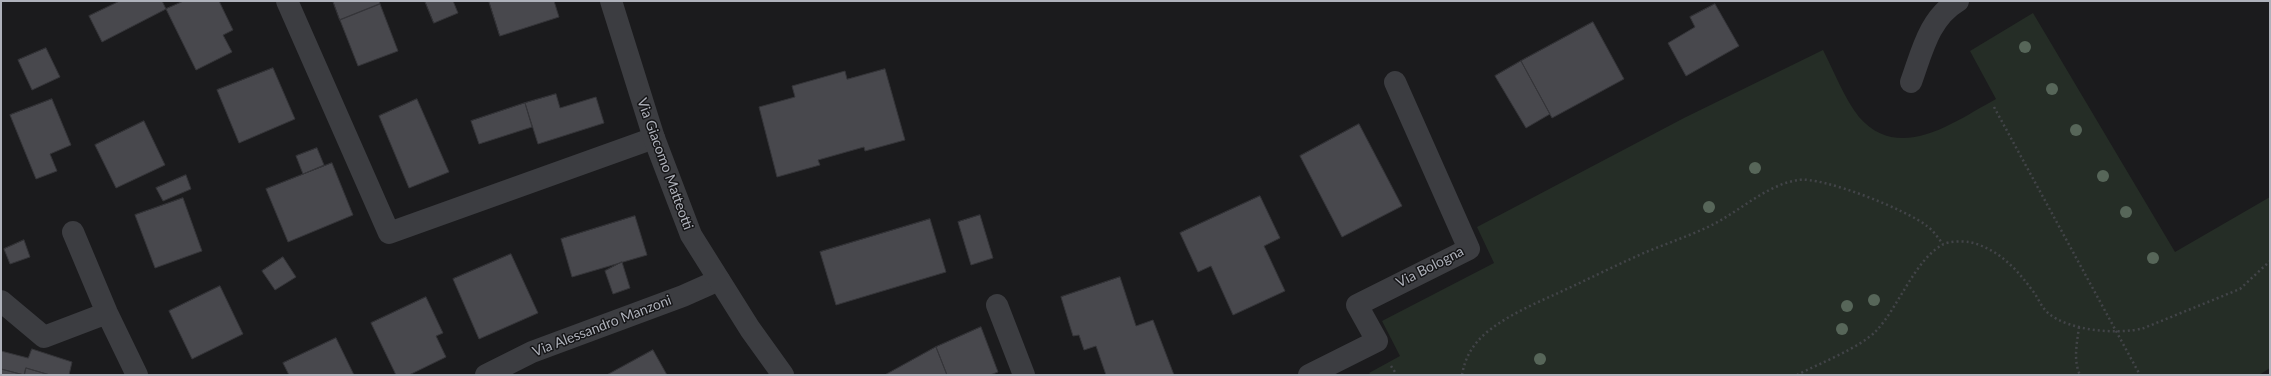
<!DOCTYPE html>
<html>
<head>
<meta charset="utf-8">
<style>
	body { margin:0 }
	#map { position:relative; width:2271px; height:376px; overflow:hidden; background:#1b1b1d; font-family:Lato,sans-serif }
	canvas { display:block }
	.frame { position:absolute; inset:0; border:2px solid #afb2bb; pointer-events:none }
</style>
</head>
<body>
<div id="map">
<canvas width="2271" height="376"></canvas>
<div class="frame"></div>
</div>
<script>
const c = document.querySelector('canvas').getContext('2d');
c.lineJoin = 'round';
function fillPath(path, color) { c.fillStyle = color; c.fill(path, 'evenodd'); }
function stroke(path, color, width, dash) { c.strokeStyle = color; c.lineWidth = width; c.lineCap = dash ? 'butt' : 'round'; c.setLineDash(dash || []); c.stroke(path); }
function drawText(font, color, halo, rows, align = 'center') {
  c.font = font + ' Lato,sans-serif'; c.lineWidth = 3; c.setLineDash([]); c.textBaseline = 'middle'; c.strokeStyle = halo; c.fillStyle = color; for (const [text, x, y, turn = 0] of rows) {
    c.save(); c.translate(x, y); c.rotate((+turn || 0) * Math.PI / 180); c.textAlign = isNaN(turn) ? turn : align; if (halo) c.strokeText(text, 0, 0); c.fillText(text, 0, 0); c.restore();
  }
}
const green = new Path2D(`
	M2033,13L2175,252L2270,197V368L2259,375H1371L1369,373L1400,356L1382,321L1494,263L1477,227L1684,118L1823,50C1834,71 1844,98 1859,117C1900,164 1955,121 1996,99L1970,51Z`);
const building = new Path2D(`
	M120,1H162L166,9L102,42L89,16Z
	M184,1H219L233,30L223,35L232,52L196,70L166,9Z
	M333,1H379L380,4L340,20Z
	M425,1H453L458,13L434,23Z
	M489,1H554L559,17L500,36Z
	M380,4L398,51L358,66L340,20Z
	M1715,4L1739,46L1686,76L1668,43L1695,27L1690,17Z
	M1593,22L1624,79L1552,118L1521,61Z
	M46,48L60,77L32,90L18,60Z
	M1521,61L1550,114L1526,128L1495,76Z
	M273,68L295,119L239,143L217,90Z
	M885,69L905,140L865,151L864,147L818,160L820,165L777,177L759,107L795,97L792,86L845,71L847,79Z
	M556,94L560,108L596,97L604,123L538,144L525,103Z
	M52,99L71,145L50,154L57,171L36,179L10,115Z
	M417,99L449,172L409,188L379,116Z
	M525,103L532,127L479,144L471,121Z
	M144,121L165,165L116,188L95,145Z
	M1359,124L1402,206L1342,237L1300,156Z
	M317,148L324,165L303,174L296,156Z
	M332,163L353,215L288,242L266,189Z
	M186,175L191,189L163,201L156,188Z
	M1260,196L1280,238L1264,246L1285,291L1233,315L1211,266L1198,272L1180,233Z
	M183,198L202,251L155,268L135,215Z
	M980,215L993,258L971,265L958,222Z
	M635,216L647,255L572,277L561,239Z
	M930,219L946,272L836,305L820,252Z
	M24,240L30,257L10,264L4,249Z
	M511,254L538,313L479,339L453,279Z
	M283,257L296,277L275,290L262,271Z
	M622,262L630,288L613,294L605,271Z
	M1120,277L1136,326L1153,320L1174,375H1106L1096,346L1084,350L1079,335L1073,336L1061,297Z
	M220,286L243,334L192,359L169,311Z
	M426,297L443,333L436,336L446,357L409,375H396L371,323Z
	M981,327L998,372L990,375H947L936,347Z
	M336,338L354,375H289L283,363Z
	M936,347L947,375H885Z
	M32,349L72,362L69,375H50L26,368L24,375L1,369V351L28,358Z
	M653,350L667,375H607Z
	M26,368L50,375H1V369L24,375Z`);
const path = new Path2D(`
	M1994,107L2140,375
	M2079,327C2077,343 2073,360 2080,375
	M1391,366L1397,375
	M1462,375C1465,357 1473,344 1487,332C1508,315 1534,304 1558,293C1589,279 1620,263 1651,250C1671,242 1691,235 1710,226C1739,212 1766,185 1798,180C1822,176 1907,210 1927,226C1933,230 1938,238 1943,244
	M1797,375C1818,364 1860,348 1876,331C1898,308 1915,260 1942,245C1948,241 1962,241 1969,242C1997,248 2016,268 2032,290C2038,297 2041,307 2048,313C2069,331 2118,335 2144,328L2240,289L2270,261`);
const minor = new Path2D(`
	M287,1L389,233L654,138
	M1911,82C1922,52 1929,18 1958,1
	M73,232L107,313L137,375
	M1,301L44,337L107,313
	M997,305L1024,375
	M486,375L532,352L683,296L719,280
	M1309,375L1377,341L1357,305L1469,249L1395,82`);
const tertiary = new Path2D(`
	M611,1L654,138L691,235L750,329L783,375`);
const trees = [
	[2025,47],
	[2052,89],
	[2076,130],
	[1755,168],
	[2103,176],
	[1709,207],
	[2126,212],
	[2153,258],
	[1874,300],
	[1847,306],
	[1842,329],
	[1540,359]
];
const streetNames = [
	["Via Giacomo Matteotti",665,164,70],
	["Via Bologna",1430,267,-27],
	["Via Alessandro Manzoni",602,326,-21]
];
fillPath(green, '#252d26');
fillPath(building, '#48484d');
stroke(building, '#353539', 1);
stroke(path, '#424448', 2.5, [2, 3]);
stroke(minor, '#3c3d41', 22);
stroke(tertiary, '#3c3d41', 22);
c.fillStyle = '#576659';
for (const [x, y] of trees) { c.beginPath(); c.arc(x, y, 6, 0, 2 * Math.PI); c.fill(); }
drawText('14px', '#afb2bb', '#161618', streetNames);
</script>
</body>
</html>
